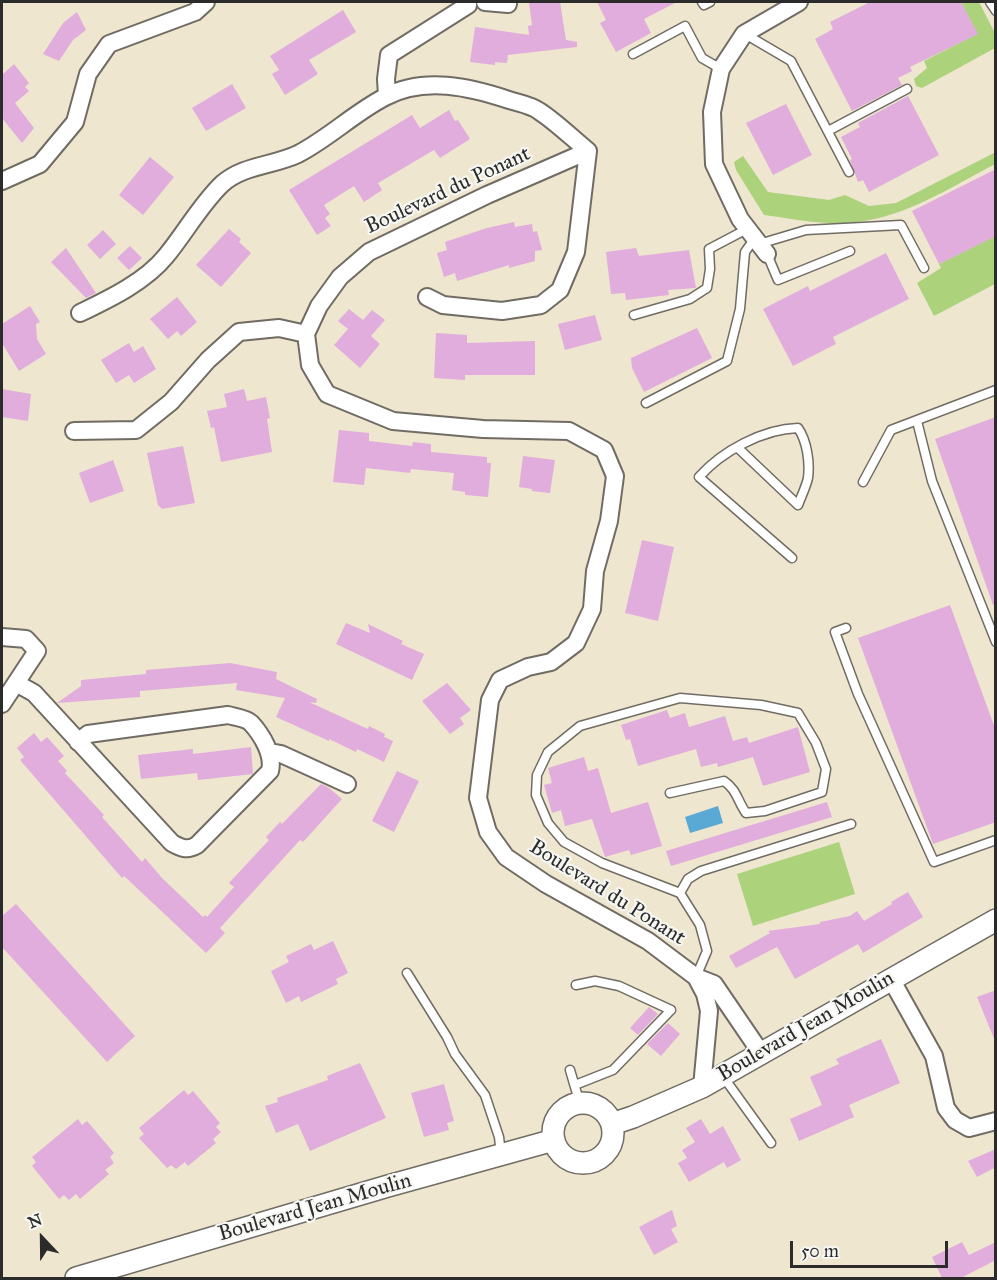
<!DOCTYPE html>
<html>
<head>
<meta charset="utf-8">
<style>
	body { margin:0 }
	#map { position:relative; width:997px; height:1280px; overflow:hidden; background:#efe6cf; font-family:"IM FELL Great Primer",serif }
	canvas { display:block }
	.frame { position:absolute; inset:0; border:3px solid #2b2b2b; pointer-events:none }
	.north { position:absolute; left:12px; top:1208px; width:60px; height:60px; -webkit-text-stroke:4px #f6f6f2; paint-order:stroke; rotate:338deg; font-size:16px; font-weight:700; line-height:24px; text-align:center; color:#2b2b2b }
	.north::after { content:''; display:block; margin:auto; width:21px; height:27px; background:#2b2b2b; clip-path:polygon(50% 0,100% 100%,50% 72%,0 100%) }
	.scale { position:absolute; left:790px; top:1241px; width:158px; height:27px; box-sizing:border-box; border:3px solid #2b2b2b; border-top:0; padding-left:8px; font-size:18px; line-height:21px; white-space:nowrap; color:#2b2b2b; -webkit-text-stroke:4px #f6f6f2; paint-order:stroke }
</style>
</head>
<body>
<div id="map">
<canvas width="997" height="1280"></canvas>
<div class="frame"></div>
<div class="north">N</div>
<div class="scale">50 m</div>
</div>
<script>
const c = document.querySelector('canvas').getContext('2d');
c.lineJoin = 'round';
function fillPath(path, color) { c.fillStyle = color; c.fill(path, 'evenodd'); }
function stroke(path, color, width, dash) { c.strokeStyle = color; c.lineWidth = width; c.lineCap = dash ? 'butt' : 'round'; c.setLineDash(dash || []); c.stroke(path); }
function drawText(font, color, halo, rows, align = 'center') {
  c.font = font + ' "IM FELL Great Primer",serif'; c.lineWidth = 4.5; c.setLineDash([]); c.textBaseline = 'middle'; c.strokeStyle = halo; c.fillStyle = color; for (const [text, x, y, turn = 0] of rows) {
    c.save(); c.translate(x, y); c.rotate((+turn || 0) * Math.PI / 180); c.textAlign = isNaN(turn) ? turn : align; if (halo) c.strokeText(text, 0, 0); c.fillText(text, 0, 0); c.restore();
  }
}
const green = new Path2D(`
	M961,2H979L995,33V48L922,88L916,86L914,79L927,68L924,61L977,34Z
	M996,152L995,164C951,187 906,217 856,222C826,226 794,219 764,215L736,170L734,162L743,156L768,192L829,200L845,195L869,206L896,203Z
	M995,236V284L934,316L917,283L941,268L939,264Z
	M839,842L855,894L753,926L737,874Z`);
const water = new Path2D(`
	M718,806L723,823L690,833L685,817Z`);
const building = new Path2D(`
	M543,2H560L566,40L577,42V47L508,55L507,63L495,62V65L470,62L475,27L529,35L528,26L532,25L529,3Z
	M597,2H677L644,19L651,33L616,52L600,23L606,20Z
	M870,2H961L978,34L910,67L912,71L898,78L902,85L852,111L815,39L833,29L830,22Z
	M343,10L356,32L309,60L318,74L285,95L272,74L279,70L270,56Z
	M77,12L86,30L73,40L59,61L43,54L63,23Z
	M14,64L29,83L25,87L29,91L15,103L34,128L22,143L2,118V75Z
	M232,84L246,108L206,131L192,108Z
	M908,96L939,155L869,192L863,180L858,182L850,160L852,159L841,137L860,127L858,123Z
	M786,104L812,155L773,175L746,123Z
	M449,110L455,121L458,120L470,139L440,158L434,150L378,183L382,190L364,202L354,186L324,205L330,214L325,218L331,226L317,235L289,190L412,115L420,128Z
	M150,157L174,177L143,215L119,195Z
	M996,169V236L939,264L912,211Z
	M514,222L515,227L532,224L533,232L537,231L542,250L535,251V261L509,268V265L457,281L455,273L444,277L437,253L447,250L445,242L487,228Z
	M229,229L241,239L239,242L251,253L221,287L196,265Z
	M103,230L116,244L100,259L87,245Z
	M130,246L142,258L129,270L117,258Z
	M66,248L96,293L86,298L51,262Z
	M636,248L639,256L689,250L696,288L668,290L669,295L626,300L625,293L611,294L606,252Z
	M886,253L909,299L833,337L836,344L793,366L763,309L808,286L810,291Z
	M177,297L197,322L181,336L177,331L168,339L150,319Z
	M30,306L40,322L36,324L37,339L46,354L19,371L2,343V324Z
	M349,309L363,320L372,310L385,320L371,336L380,344L360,368L334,345L348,329L338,321Z
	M595,315L602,340L565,350L558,324Z
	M697,328L712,358L644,392L632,368L631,358Z
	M436,333L467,335V343L535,341V375H465V380L434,378Z
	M129,343L134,352L143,346L156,369L134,383L129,375L116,383L101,360Z
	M2,389L31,394L28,421L2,417Z
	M244,389L247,401L266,397L270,418L267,419L272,452L221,462L214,427L211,428L207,411L227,407L224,394Z
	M996,417V605H993L935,439Z
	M339,430L369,433V441L412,446L413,442L431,444V452L487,457V463H491L488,497L465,495V492L452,490L454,473L411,469L410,473L366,468L364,485L333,482Z
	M183,446L195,503L162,509L158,505L147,453Z
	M523,456L555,460L550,493L532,491V489L519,487Z
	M113,460L124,491L90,503L79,473Z
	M642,540L674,547L658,621L625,613Z
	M950,605L996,731V822L933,844L858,638Z
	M346,623L370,633L368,624L403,641L401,644L424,654L412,680L336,644Z
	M230,663L277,672L276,679L317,699L316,703L309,702L368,729L369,726L385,734L384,737L393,741L384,762L357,749L356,752L329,739V741L276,717L285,698L236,690L237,683L140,691V697L57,703L81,686V680L146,674V670Z
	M447,683L471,710L460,718L464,724L450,734L422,701Z
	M667,710L670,718L685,713L689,727L725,716L733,741L747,737L749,743L798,727L810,772L763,786L753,757L718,767L717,763L701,767L696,749L638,766L630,739L626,740L621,725Z
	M34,733L41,742L47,737L64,756L58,761L67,771L65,773L104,815L102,817L142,862L145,858L162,878L203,917L205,915L207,917L234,887L229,883L269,840L266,837L280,822L282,824L321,784L329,788L342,799L303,842L300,840L220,928L225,933L206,953L124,876L122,878L20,760L24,757L17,748Z
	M251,747L253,774L198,780L197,773L141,779L138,755L193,749V754Z
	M584,757L588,771L598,768L611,813L648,802L662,846L631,855L629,850L605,857L592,819L565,826L561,810L552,813L544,785L552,783L548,768Z
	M397,771L419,781L394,832L372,821Z
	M827,802L832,817L671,866L666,851Z
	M908,892L923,917L863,953L858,944L795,979L777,947L736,968L729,956L770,933L768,931L820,924V922L850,916L857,911L864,921L892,904L891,902Z
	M16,904L135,1036L107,1062L2,947V916Z
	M333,941L348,973L336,979L338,984L301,1002L299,996L286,1003L271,971L289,962L286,956L311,944L314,950Z
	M996,990V1041H995L977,997Z
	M649,1007L658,1014L638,1035L630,1028Z
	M668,1023L680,1034L661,1056L647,1044Z
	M881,1039L900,1083L849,1105L854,1117L799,1141L790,1119L822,1105L810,1077L839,1064L836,1059Z
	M360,1063L386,1118L310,1151L298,1124L276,1133L265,1106L278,1102L277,1098L328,1080L327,1076Z
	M444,1084L454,1121L447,1123L449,1130L424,1137L411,1093Z
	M184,1090L188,1095L193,1091L220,1123L216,1127L221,1132L213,1139L216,1143L188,1166L185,1162L176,1169L171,1165L167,1168L139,1138L144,1134L139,1128Z
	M78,1119L82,1125L87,1121L114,1153L110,1157L114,1163L105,1170L109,1174L80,1199L76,1194L69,1200L64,1195L59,1199L32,1166L36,1162L32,1157Z
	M701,1119L710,1134L723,1126L741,1160L727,1168L724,1162L689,1182L678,1163L687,1158L682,1150L695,1142L686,1128Z
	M996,1149V1167L977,1177L968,1161Z
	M672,1210L677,1226L671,1229L678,1242L654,1255L639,1227Z
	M962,1242L969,1255L996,1242V1260L961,1278H942L932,1257Z`);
const service = new Path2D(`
	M702,2L704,5L710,2
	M990,2L996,11
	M745,34L791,61L849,172
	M633,54L685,26L702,58L721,69
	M828,131L907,89
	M759,244L806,230L901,225L924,268
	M767,254L778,280L850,251
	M634,315L690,299L707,288L710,269L709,249L747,229
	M646,403L727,361L740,309L745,252L755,238
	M917,421L932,481L996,642
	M738,448L798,505C801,497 806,487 808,478C810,462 807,441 798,428C763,429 722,451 699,477L792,558
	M863,482L891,430L996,390
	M846,628L835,632L858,694L934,862L996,840
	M670,793L724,781C737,790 737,800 746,813L765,811L822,792L826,769L816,743L798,713L761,705L680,698L580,726L548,752L537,775L536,795L548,823L564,842L602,863L680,893L700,925L707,951L696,977
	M680,893L688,879L701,871L851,824
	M407,973L447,1037L455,1054L485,1095L499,1137L501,1154
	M570,1070L580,1104
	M722,1075L771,1143
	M575,1085L613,1070L671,1010L619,986L595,981L576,985`);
const minor = new Path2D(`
	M485,2L508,4
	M387,96L386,79L389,55L468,5V2
	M2,181L40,164L75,122L88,74L109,44L195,12L206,2
	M767,254L740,219L714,164L712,112L721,69L744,34L799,2
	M427,297L443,305L502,311L541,305L560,290L576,252L588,151
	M80,313C109,299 145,282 166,256C185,233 201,204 222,184C243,165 273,166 298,154C329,138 354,113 385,97C424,76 470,87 509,100C518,103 531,105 539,111C556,122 572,138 588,151L487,195L369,252L340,277L319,306L306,334L310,365L327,394L393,421L483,429L569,431L604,450L615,476L609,521L595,571L592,609L576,643L551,662L528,667L500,680L490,700L478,798L488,832L506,857L546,884L648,941L696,977
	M74,431L136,430L171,402L208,360L239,332L279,328L306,334
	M2,637L26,639L37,651L2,704
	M16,683L34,693L172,843C181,848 187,851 197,845L270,771C274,755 262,735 251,723C246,718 235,717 228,715L88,734L78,742
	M270,752L281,754L347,784
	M891,979L934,1056L946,1108L955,1120L969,1128L996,1121
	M702,1087L709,1011L705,994L696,977L714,984L761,1053`);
const tertiary = new Path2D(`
	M553 1133a30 30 0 1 1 60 0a30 30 0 1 1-60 0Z
	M612,1124L633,1117L702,1087L996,920
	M76,1278L388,1186L554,1140`);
const streetNames = [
	["Boulevard du Ponant",448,191,-25],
	["Boulevard du Ponant",607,893,32],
	["Boulevard Jean Moulin",806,1027,-30],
	["Boulevard Jean Moulin",315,1208,-16]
];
fillPath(green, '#acd27c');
fillPath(water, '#5aa8d4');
fillPath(building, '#e0addc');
stroke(service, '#706c64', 11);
stroke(minor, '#706c64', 20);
stroke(tertiary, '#706c64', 24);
stroke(service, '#fff', 8);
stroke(minor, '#fff', 16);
stroke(tertiary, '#fff', 21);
drawText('21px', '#2b2b2b', '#f6f6f2', streetNames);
</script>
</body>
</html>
